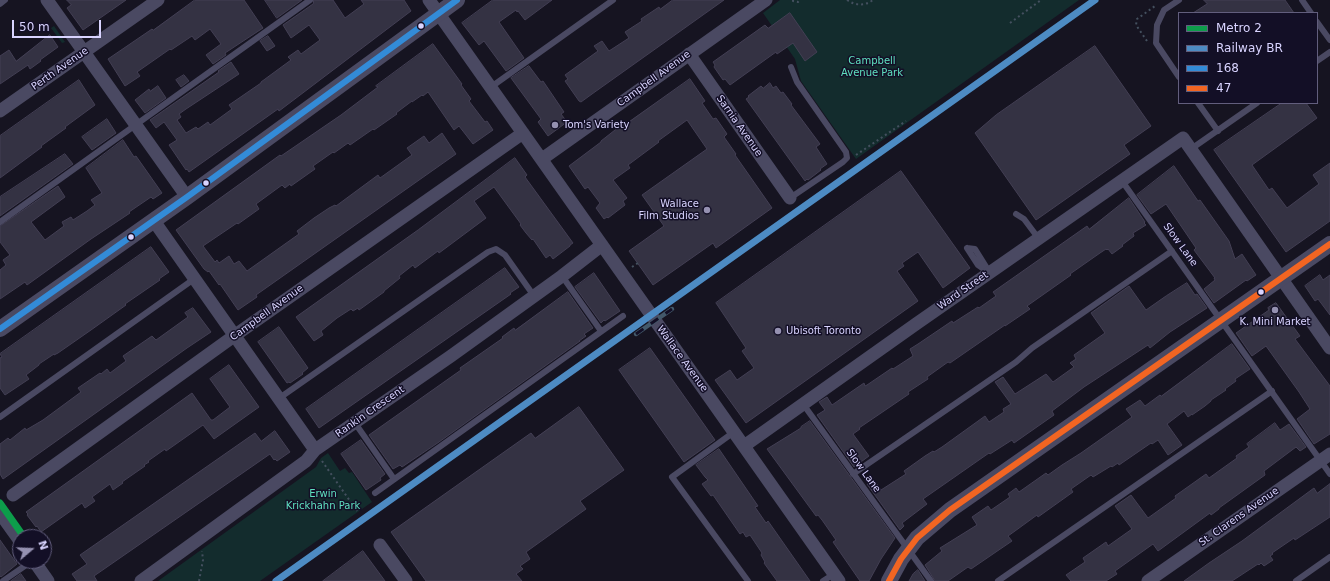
<!DOCTYPE html>
<html>
<head>
<meta charset="utf-8">
<style>
	body { margin:0 }
	#map { position:relative; width:1330px; height:581px; overflow:hidden; background:#161421; font-family:"DejaVu Sans",sans-serif }
	canvas { display:block }
	.legend { position:absolute; left:1178px; top:12px; width:140px; height:92px; box-sizing:border-box; background:#130f26; border:1px solid #625e7d; margin:0; padding:5px 7px; list-style:none; font-size:12px; color:#d9d4ff }
	.legend li { display:flex; align-items:center; gap:8px; height:20px }
	.legend b { width:20px; border:1px solid #625e7d }
	.north { position:absolute; left:12px; top:529px; width:40px; height:40px; box-sizing:border-box; background:#130f26; border:1px solid #625e7d; border-radius:50%; rotate:71deg; font-size:11px; font-weight:700; line-height:16px; text-align:center; color:#d9d4ff }
	.north::after { content:''; display:block; margin:auto; width:14px; height:18px; background:#9591b1; clip-path:polygon(50% 0,100% 100%,50% 72%,0 100%) }
	.scale { position:absolute; left:12px; top:20px; width:89px; height:18px; box-sizing:border-box; border:2px solid #d9d4ff; border-top:0; padding-left:5px; font-size:12px; line-height:14px; white-space:nowrap; color:#d9d4ff; -webkit-text-stroke:3px #130f26; paint-order:stroke }
</style>
</head>
<body>
<div id="map">
<canvas width="1330" height="581"></canvas>
<ul class="legend">
<li><b style="height:5px;background:#0d9d4b"></b>Metro 2</li>
<li><b style="height:5px;background:#4d8bc3"></b>Railway BR</li>
<li><b style="height:5px;background:#338bd7"></b>168</li>
<li><b style="height:5px;background:#f26522"></b>47</li>
</ul>
<div class="north">N</div>
<div class="scale">50 m</div>
</div>
<script>
const c = document.querySelector('canvas').getContext('2d');
c.lineJoin = 'round';
function fillPath(path, color) { c.fillStyle = color; c.fill(path, 'evenodd'); }
function stroke(path, color, width, dash) { c.strokeStyle = color; c.lineWidth = width; c.lineCap = dash ? 'butt' : 'round'; c.setLineDash(dash || []); c.stroke(path); }
function drawText(font, color, halo, rows, align = 'center') {
  c.font = font + ' "DejaVu Sans",sans-serif'; c.lineWidth = 3; c.setLineDash([]); c.textBaseline = 'middle'; c.strokeStyle = halo; c.fillStyle = color; for (const [text, x, y, turn = 0] of rows) {
    c.save(); c.translate(x, y); c.rotate((+turn || 0) * Math.PI / 180); c.textAlign = isNaN(turn) ? turn : align; if (halo) c.strokeText(text, 0, 0); c.fillText(text, 0, 0); c.restore();
  }
}
const green = new Path2D(`
	M780,0H1079L856,159L801,81L795,59L763,13Z
	M54,26L65,42L62,43L51,28Z
	M328,453L340,471L345,468L349,473L352,472L372,502L260,581H158L316,467L321,458Z`);
const building = new Path2D(`
	M67,0H126L83,30L67,8L71,5Z
	M195,0H244L263,28L225,53L226,55L213,64L206,55L221,44L210,29L195,40L192,36L171,50L170,49L137,72L140,76L125,86L108,59L152,29L153,30Z
	M265,0H302L277,18Z
	M314,0H333L345,18L364,4L361,0H404L411,11L279,111L278,109L189,172L187,169L186,170L169,145L177,140L164,122L156,128L150,120L219,72L218,71L231,62L239,74L186,109L179,114L181,117L177,120L186,133L196,127L198,129L208,122L210,125L232,109L229,105L261,83V82L291,60L288,57L298,50L301,54L320,40L309,25L291,38L283,25L313,4Z
	M493,0H552L525,20L518,11L517,12L516,10L499,22L524,58L506,71L484,41L479,45L462,23Z
	M673,0H724L592,94L581,102L579,101L565,81L568,79L565,75L598,51L594,46L602,41L609,51L629,38L625,32L642,21L641,19L659,7L660,9Z
	M1204,0H1285L1294,13H1193L1207,4Z
	M790,13L817,52L805,61L793,43L777,54L776,52L730,85L725,79L723,80L714,67L715,65L713,62L765,25L768,28Z
	M50,35L58,47L40,60L41,61L30,69L28,65L0,84V56L9,50L16,61Z
	M268,36L275,46L267,51L260,41Z
	M433,44L462,84L461,85L471,99L469,101L485,122L487,121L493,130L473,144L459,126L454,130L428,92L423,96L422,95L412,102V101L396,113L397,114L374,130L373,129L350,145L348,143L334,153L333,152L313,166L315,169L291,186L290,184L285,188L282,185L256,204L259,209L238,224L237,223L203,246L215,262L217,260L219,263L229,256L234,264L239,261L247,271L299,234L297,231L314,218L329,208L335,205L336,206L378,175L380,178L412,155L407,148L424,136L429,143L442,133L456,154L256,295L257,297L238,310L220,284L219,285L209,271L208,272L204,269L176,230L280,155L281,156L341,115L378,87L376,86Z
	M1095,46L1151,126L1124,145L1130,154L1036,220L975,133L996,115Z
	M529,66L541,82L543,81L564,112L561,114L567,122L548,136L538,122L541,119L511,78Z
	M184,75L189,81L181,87L176,80Z
	M690,79L705,101L702,103L713,119L716,118L727,134L724,137L736,154L735,155L772,208L716,248L713,243L653,285L629,251L664,226L642,195L707,149L687,120L658,141L659,142L628,165L630,168L613,180L627,198L623,201L625,205L608,218L607,217L604,219L596,208L600,203L588,187L585,189L569,166L601,142V141L615,130L623,124L624,125Z
	M79,80L95,105L65,127L66,128L41,146L42,147L0,178V136Z
	M770,83L773,88L776,86L781,93L783,92L792,104L791,105L820,144L816,147L827,164L820,169L821,170L808,180L807,179L805,181L746,99L749,97L748,96L761,86L763,88Z
	M158,86L166,98L145,113L135,100L149,89L150,91Z
	M1282,103H1306L1317,118L1252,165L1269,190L1272,188L1287,208L1319,184L1313,175L1330,163V221L1286,252L1214,150Z
	M107,119L116,133L92,150L82,137Z
	M123,140L134,157L136,156L162,193L153,199L151,197L129,212L130,213L91,239L27,285L25,282L0,299V270L6,265L3,260L10,255L0,242V226L58,186L65,197L31,222L45,240L64,226L62,222L71,217L73,220L87,211L95,205L91,200L102,193L86,168Z
	M65,154L73,164L0,216V197Z
	M515,158L527,175L525,177L573,243L570,245V246L553,259L550,255L546,258L533,239L532,240L526,233L520,225L521,224L494,187L474,201L486,218L439,253L438,251L415,268L413,265L399,276L400,278L384,291V292L359,310L358,308L353,311L351,309L337,318L321,331L323,335L314,341L296,317L418,230Z
	M1174,166L1198,201L1200,200L1229,241L1235,259L1242,254L1256,275L1247,281L1246,280L1214,303L1204,289L1215,280L1214,278H1215L1194,250L1196,248L1166,204L1151,214L1137,195Z
	M901,171L970,268L943,288L918,252L902,263L904,266L897,271L918,301L746,423L715,380L730,370L737,380L754,368L742,351L746,348L716,303Z
	M1129,198L1145,222L1144,223L1146,225L1133,233L1134,236L1122,245L1123,246L1112,254L1108,249L1107,250L1106,249L1100,253L1070,274L1071,275L1027,306L1030,309L1005,326V325L950,363L948,362L927,377L928,379L908,392L909,394L859,428L860,429L853,434L869,456L854,467L817,415L825,410L819,402L827,397L832,405L864,383L865,386L867,385L892,368L893,369L913,356L910,349L918,344L952,321L953,323L978,307L979,308L996,296L993,292L1087,226L1089,229Z
	M151,247L169,272L159,279L160,280L125,304L126,305L91,330L58,353L54,355V354L39,364V365L26,375L29,379L5,395L0,388V358L2,357L0,354Z
	M505,268L519,287L510,293L511,294L319,428L306,409Z
	M594,273L620,311L605,321L604,320L601,323L575,287Z
	M1320,275L1323,280L1330,275V315L1318,299L1315,301L1305,286Z
	M1187,283L1195,295L1197,294L1207,308L1170,332L1150,348L1148,345L1084,387L1052,411L1054,415L1014,443L1012,440L990,454L989,453L923,499L927,504L902,523L904,526L900,530L867,484L874,480L881,490L906,474L904,471L925,456L933,451L934,452L942,447L985,416L989,422L1004,412L1003,409L1011,404L995,382L1003,377L1015,394L1046,374L1053,382L1074,367L1070,363L1076,359L1074,355L1105,333L1091,313L1129,286L1146,310L1166,296Z
	M568,292L593,328L584,334L586,336L579,341H580L439,442L402,467L400,465L393,469L369,435L461,370L460,368L503,338L502,337L514,328L515,330Z
	M1276,303L1300,336L1295,339L1330,386V434L1314,444L1297,419L1310,409L1299,392L1266,346L1252,356L1236,333L1269,310L1268,308Z
	M193,308L211,332L187,348L3,479L0,474V444L8,438L10,440L25,428L26,430L43,420L81,392L78,388L100,373L101,374L107,369L110,373L126,361L123,356L152,336L156,340L188,317L185,313Z
	M279,327L308,368L302,373L303,374L290,383L289,382L287,383L258,342Z
	M1232,344L1250,369L1235,379L1236,381L1225,389L1226,390L1211,400V401L1205,406L1192,415V414L1188,417L1184,411L1167,424L1182,445L1168,455L1158,440L1152,444L1151,443L1119,465L1118,463L1112,467L1111,466L1093,477L1091,475L1071,489L1073,492L1038,517L1037,515L1015,531L1008,536L1012,541L971,569L968,567L948,581H935L925,565L942,551L940,548L977,525L972,517L988,506L991,510L1010,497L1008,494L1016,488L1019,492L1046,473L1048,475L1062,465L1081,453L1132,417L1126,409L1140,400L1145,406L1160,395L1161,396Z
	M650,348L715,440L684,462L619,370Z
	M229,365L259,407L214,439L203,425L166,451L165,449L148,461L149,462L144,465L145,466L122,482L123,483L113,490L110,484L92,497L95,501L85,508L82,503L41,532L37,526L36,527L27,515L28,514L26,512L192,393L211,420H213L230,407L210,379Z
	M579,407L624,470L580,501L586,509L526,552L530,559L520,566L523,569L516,574L522,581H426L391,532L531,433L535,438Z
	M810,421L895,538L881,559L869,581H860L833,542L836,540L822,520L818,515L816,516L767,449L801,428V427Z
	M1275,423L1280,430L1289,424L1306,447L1300,451L1296,447L1264,471L1265,475L1219,508V509L1211,515L1210,513L1158,551L1153,544L1115,571L1117,574L1106,581H1071L1066,575L1085,562L1083,558L1106,542L1108,546L1132,529L1115,506L1131,495L1148,518L1176,498L1175,496L1206,474L1209,478L1237,458L1236,456L1249,447L1247,444Z
	M275,431L290,452L277,461L275,459L274,460L270,454L94,576L97,581H77L72,574L87,564L80,555L255,433L261,441Z
	M361,440L385,474L380,478L381,480L366,490L341,454Z
	M719,449L758,506L755,507L766,523L768,521L810,581H777L764,563L765,562L761,555L762,553L750,535L746,537L743,532L740,534L713,495L711,496L702,484L708,480L705,477L696,465Z
	M1330,484V517L1295,540L1294,538L1272,553L1273,554L1270,556L1273,560L1264,566L1261,563L1259,565L1258,564L1232,581H1184L1209,563L1242,541L1314,488L1317,493Z
	M0,540L17,564L1,577L0,576Z
	M363,551L385,581H323Z
	M918,570L925,581H909L913,574Z
	M21,574L26,581H11Z`);
const path = new Path2D(`
	M793,0V1L798,2L800,0
	M847,0C856,6 865,6 873,0
	M1010,23L1041,0
	M1147,41L1136,25L1137,19L1155,6
	M856,155L906,121
	M632,267L638,263
	M322,461L357,511
	M199,581L203,560L202,551`);
const service = new Path2D(`
	M1302,0L1311,13
	M0,4L5,0
	M1317,22L1330,40
	M1317,61L1330,52
	M1179,77L1156,43L1157,25L1164,10L1179,0
	M491,87L613,0
	M1198,103L1218,131
	M1191,149L1257,103
	M1122,181L1330,474
	M790,198L843,162L847,158L846,152L797,82L791,67
	M1016,214L1024,219L1039,239
	M0,222L310,0
	M967,248L975,249L990,273
	M967,248L978,265L988,272
	M562,276L601,331
	M278,399L488,252L496,249L505,255L534,296
	M803,404L931,581
	M0,417L194,279
	M355,423L394,479
	M734,432L672,477L748,581
	M853,474L1016,362L1032,348L1172,251
	M375,493L623,316
	M3,581L32,561
	M823,581L834,574
	M998,581L1272,391
	M1296,581L1330,557`);
const minor = new Path2D(`
	M47,0L187,197
	M429,0L839,581
	M689,54L790,198
	M0,111L158,0
	M542,159L766,0
	M154,221L315,450
	M744,446L916,324L1183,138L1330,348
	M13,495L234,336L523,133
	M0,513L20,541
	M380,545L406,581
	M34,561L48,581
	M141,581L306,461L315,450L451,356L562,276L602,245
	M1148,581L1330,454`);
const tertiary = new Path2D(`
	M0,329L187,197L457,0
	M889,581L901,559L917,538L950,510L1330,244`);
const rail = new Path2D(`
	M636,334L672,309`);
const bus1 = new Path2D(`
	M0,329L187,197L457,0`);
const bus2 = new Path2D(`
	M889,581L901,559L917,538L950,510L1330,244`);
const rail1 = new Path2D(`
	M276,581L1095,0`);
const metro1 = new Path2D(`
	M0,503L24,537`);
const markers = [
	[421,26,3.5,"#d9d4ff"],
	[555,125,4,"#9591b1"],
	[206,183,3.5,"#d9d4ff"],
	[707,210,4,"#9591b1"],
	[131,237,3.5,"#d9d4ff"],
	[1261,292,3.5,"#d9d4ff"],
	[1275,310,4,"#9591b1"],
	[778,331,4,"#9591b1"]
];
const parkNames = [
	["Campbell",872,61],
	["Avenue Park",872,73],
	["Erwin",323,494],
	["Krickhahn Park",323,506]
];
const streetNames = [
	["Perth Avenue",60,69,-35],
	["Campbell Avenue",654,79,-36],
	["Sarnia Avenue",739,126,55],
	["Slow Lane",1180,245,54],
	["Ward Street",963,291,-35],
	["Campbell Avenue",267,313,-36],
	["Wallace Avenue",682,359,54],
	["Rankin Crescent",370,412,-35],
	["Slow Lane",863,471,54],
	["St. Clarens Avenue",1239,517,-35]
];
const poiNames = [
	["Tom's Variety",563,125],
	["Wallace",699,204,"right"],
	["Film Studios",699,216,"right"],
	["K. Mini Market",1275,322,"center"],
	["Ubisoft Toronto",786,331]
];
fillPath(green, '#132c2d');
fillPath(building, '#343243');
stroke(building, '#433f54', 1);
stroke(path, '#44505f', 2, [2, 3]);
stroke(service, '#4a4962', 6);
stroke(minor, '#4a4962', 13);
stroke(tertiary, '#4a4962', 16);
stroke(rail, '#43596b', 4.5);
stroke(rail, '#130f26', 3, [9]);
stroke(bus1, '#338bd7', 6);
stroke(bus2, '#f26522', 6);
stroke(rail1, '#4d8bc3', 7);
stroke(metro1, '#0d9d4b', 7);
for (const [x, y, r, color] of markers) { const dot = new Path2D(); dot.arc(x, y, r, 0, 2 * Math.PI); c.fillStyle = color; c.fill(dot); stroke(dot, '#130f26', 1.5); }
drawText('10px', '#5fe0c0', '#130f26', parkNames);
drawText('10px', '#d9d4ff', '#130f26', streetNames);
drawText('10px', '#d9d4ff', '#130f26', poiNames, 'left');
</script>
</body>
</html>
